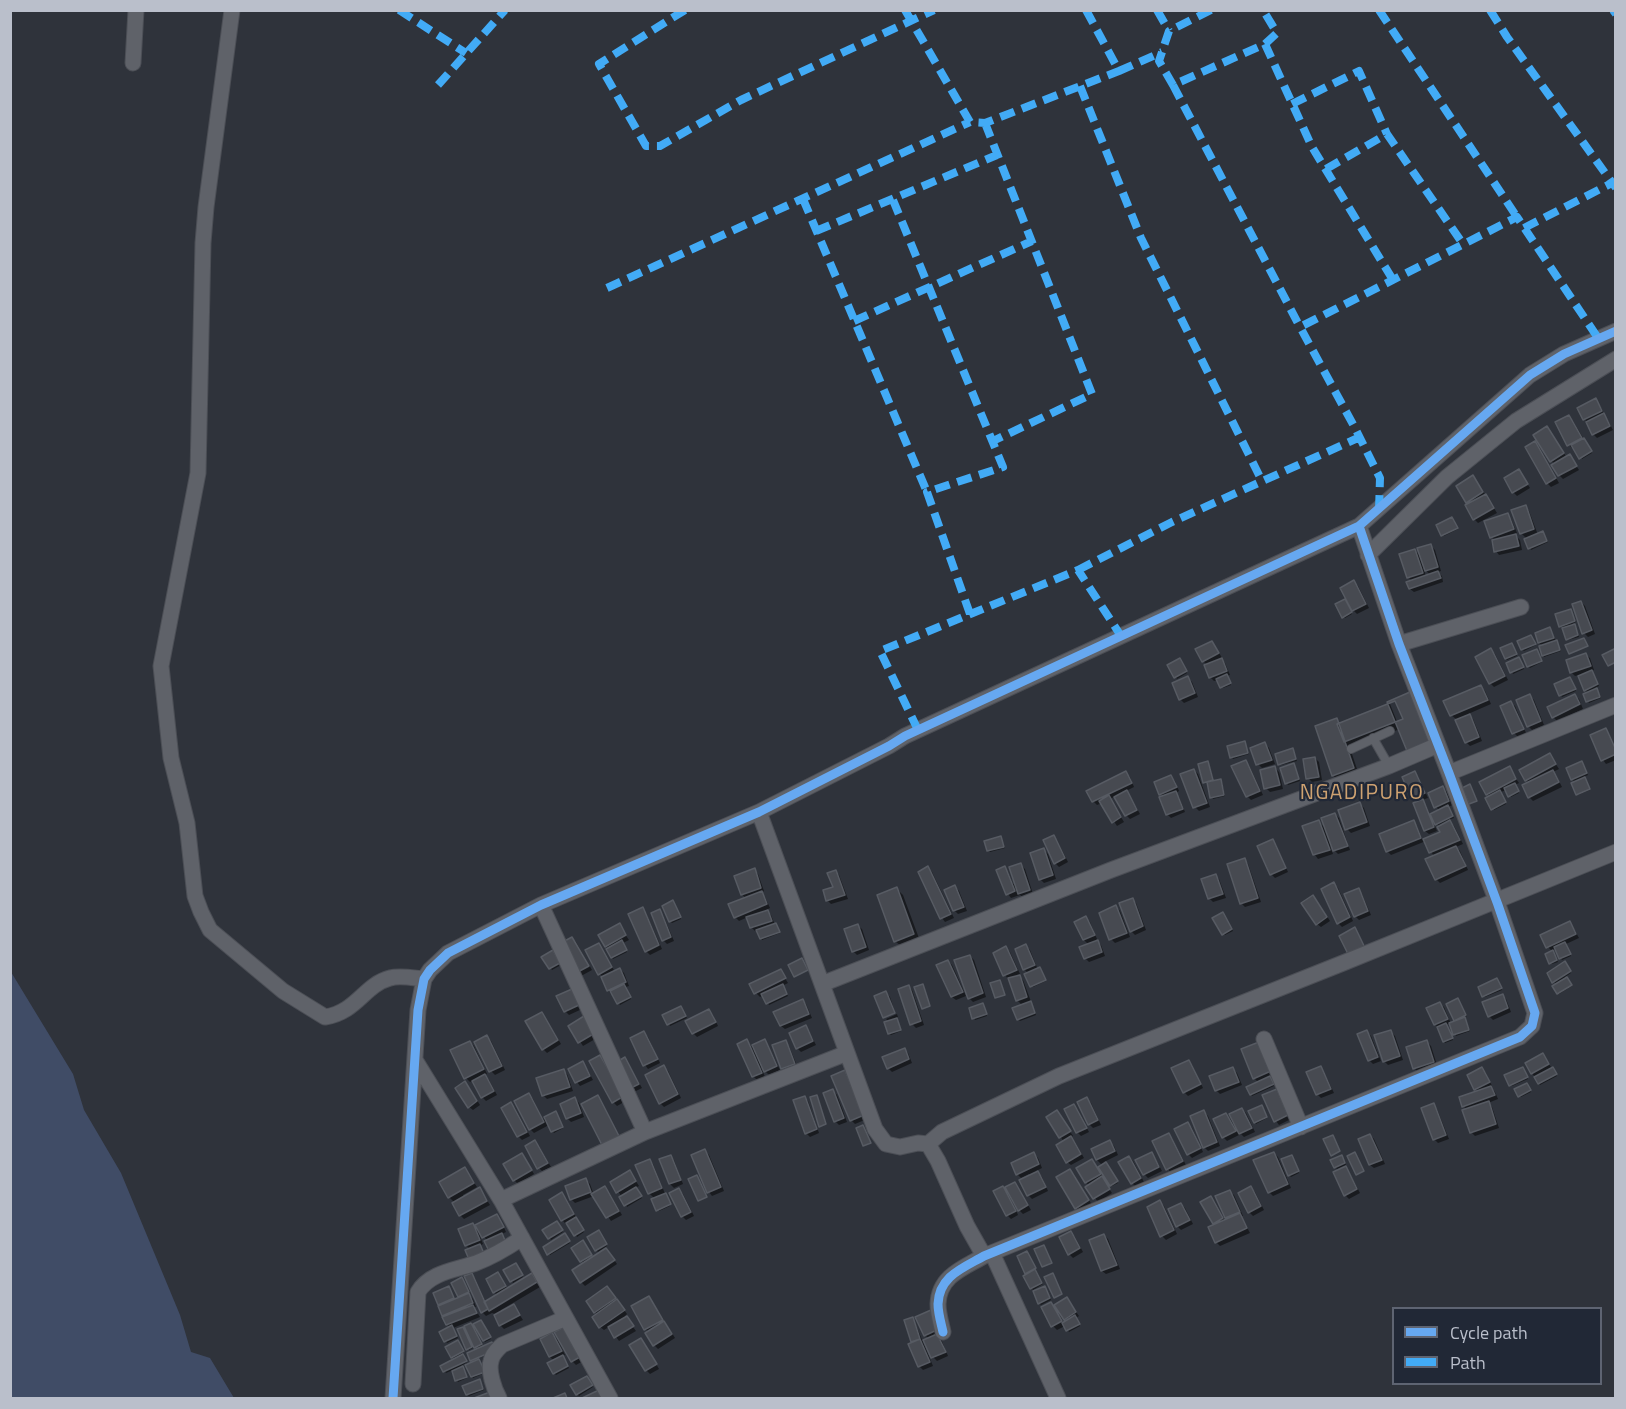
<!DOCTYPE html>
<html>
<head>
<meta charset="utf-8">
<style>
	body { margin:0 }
	#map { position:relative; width:1626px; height:1409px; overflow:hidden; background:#2f333b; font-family:"Titillium Web",sans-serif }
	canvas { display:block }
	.frame { position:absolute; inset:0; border:12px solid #babfcb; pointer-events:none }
	.legend { position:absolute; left:1392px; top:1307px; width:210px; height:78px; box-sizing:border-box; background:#212836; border:2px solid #5e6472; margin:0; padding:8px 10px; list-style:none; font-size:18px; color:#babfcb }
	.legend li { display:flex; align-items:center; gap:12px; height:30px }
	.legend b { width:30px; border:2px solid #5e6472 }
</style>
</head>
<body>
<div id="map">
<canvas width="1626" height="1409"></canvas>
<div class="frame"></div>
<ul class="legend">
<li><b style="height:8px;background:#66a8f1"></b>Cycle path</li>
<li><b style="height:8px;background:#42abf6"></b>Path</li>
</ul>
</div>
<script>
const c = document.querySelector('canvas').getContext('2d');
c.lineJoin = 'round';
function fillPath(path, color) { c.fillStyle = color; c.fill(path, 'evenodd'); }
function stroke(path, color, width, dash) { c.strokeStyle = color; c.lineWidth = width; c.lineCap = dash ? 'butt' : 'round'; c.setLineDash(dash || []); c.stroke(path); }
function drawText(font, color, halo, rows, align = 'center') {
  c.font = font + ' "Titillium Web",sans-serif'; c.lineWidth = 4.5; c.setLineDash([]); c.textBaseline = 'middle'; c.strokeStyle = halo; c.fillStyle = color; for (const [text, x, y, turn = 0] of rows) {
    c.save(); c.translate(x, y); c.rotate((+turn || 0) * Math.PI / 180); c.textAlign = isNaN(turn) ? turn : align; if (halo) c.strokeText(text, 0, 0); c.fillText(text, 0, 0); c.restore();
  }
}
const water = new Path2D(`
	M11,972L73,1074L84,1110L121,1173L180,1315L191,1352L210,1358L234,1398H11Z`);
const shadow = new Path2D(`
	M1595,400L1599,404L1613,430L1597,438L1593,434L1579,408Z
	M1569,417L1573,421L1592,453L1582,459L1575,448L1573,449L1569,445Z
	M1551,432L1567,458L1570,456L1579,470L1563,479L1559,475L1555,464L1551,461Z
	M1535,443L1539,447L1559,483L1551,487L1547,483Z
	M1519,471L1530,488L1517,496L1513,492Z
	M1473,477L1489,500L1497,513L1478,523L1474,519L1470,504L1467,502Z
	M1526,507L1529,511L1538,535L1543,532L1548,542L1531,550L1527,539L1521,533Z
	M1507,515L1511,519L1517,533L1514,534L1520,540L1522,550L1499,555L1496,551L1495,541L1492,537Z
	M1454,520L1458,529L1444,536L1443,535Z
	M1431,546L1435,550L1441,571L1437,572L1442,576L1443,582L1414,592L1410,589L1412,581L1408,577L1415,550L1422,558ZM1423,567L1430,575L1426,576Z
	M1354,582L1358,586L1369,608L1357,614L1349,606L1352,614L1345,618L1343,617L1345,601L1351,607Z
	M1581,602L1585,606L1595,634L1588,637L1584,633Z
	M1571,610L1576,622L1572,624L1576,627L1579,637L1568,640L1563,627L1560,626Z
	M1551,631L1561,651L1544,657L1543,655V646L1539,643L1536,634Z
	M1533,638L1536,645L1524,651L1522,649Z
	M1212,643L1216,647L1222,658H1220L1225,663L1230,675L1227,676L1231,685L1223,688L1218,680L1214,681L1210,677L1207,665L1203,661Z
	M1513,646L1517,656L1507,660L1506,659Z
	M1491,650L1495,654L1508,680L1494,687L1490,683Z
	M1538,652L1542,662L1530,668L1528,666Z
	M1586,655L1590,658L1594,670L1591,671L1599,686L1595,688L1598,691L1601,698L1589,703L1585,694L1588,693L1585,690L1579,675L1575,676L1572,673L1568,661Z
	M1520,660L1524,669L1513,674L1508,663Z
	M1181,661L1187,673L1177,679L1169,665Z
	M1188,678L1192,682L1198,697L1184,703L1180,699Z
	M1571,680L1576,691L1562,697L1556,685Z
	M1481,687L1485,691L1491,704L1468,714L1473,719L1482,741L1470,746L1466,742L1456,719L1451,715Z
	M1530,696L1534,700L1544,725L1532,730L1528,726Z
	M1575,696L1579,699L1583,709L1557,721L1553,717Z
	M1511,703L1515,706L1526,733L1518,737L1514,733Z
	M1390,704L1400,729L1350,748L1359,775L1339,782L1333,775L1337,720L1341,724Z
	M1605,730L1609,734L1616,748V760L1606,764L1603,760Z
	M1244,743L1249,754L1233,759L1232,757Z
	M1265,744L1269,748L1275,764L1262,768L1258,764Z
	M1293,750L1297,761L1281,765L1279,764Z
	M1550,755L1559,769L1553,772L1556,775L1562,787L1533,801L1529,797V783L1526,780Z
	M1315,758L1319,762L1322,780L1312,782L1308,778Z
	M1246,761L1249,765L1263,795L1251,800L1247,796Z
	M1209,764L1214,782L1221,781L1222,782L1225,796L1213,799L1212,797L1209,783H1206L1204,782Z
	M1583,764L1588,775L1583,777L1587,781L1590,790L1578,795L1577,794L1576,783L1572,779L1568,769Z
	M1295,767L1300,781L1288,785L1281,769Z
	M1275,768L1279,772L1283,789L1270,792L1266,788Z
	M1509,768L1519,783L1515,785L1519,793L1511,797L1506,790L1501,792L1506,804L1494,810L1490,797L1487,794Z
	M1194,770L1198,774L1210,807L1199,811L1195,807L1182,775Z
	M1414,772L1418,776L1428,798L1422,800L1426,805L1430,815L1440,811L1436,807L1443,788L1447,792L1452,805L1449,807L1454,818L1448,820L1454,826L1463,844L1456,847L1460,851L1468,870L1440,883L1436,879L1435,857L1431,852L1426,841L1391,855L1387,851L1414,822L1417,826L1423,841L1442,833L1439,826L1432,819L1437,831L1429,834L1425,831L1415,804L1418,803L1414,799L1404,777Z
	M1126,773L1130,777L1134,787L1126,791L1130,796L1140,814L1130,819L1126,815L1116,796L1110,799L1124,822L1117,826L1102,803L1097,805L1093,801Z
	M1171,777L1175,781L1179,791L1176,793L1179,797L1185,812L1171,818L1167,814L1164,797L1160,794Z
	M1360,804L1364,808L1370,826L1351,833L1347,829Z
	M1335,814L1339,818L1350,850L1338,854L1330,846L1333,854L1318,859L1315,855L1304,826L1318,821L1326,829Z
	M1053,836L1057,840L1068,862L1059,867L1055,863Z
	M1001,838L1005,848L990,852L989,851Z
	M1273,841L1276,845L1288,872L1275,878L1271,874Z
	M1044,850L1048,854L1056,879L1044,883L1040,879Z
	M1245,860L1248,864L1261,902L1245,907L1242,904L1229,865Z
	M1021,865L1025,869L1033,894L1023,897L1020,895L1011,898L1008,894L998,871L1004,868L1008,872L1013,884L1016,883Z
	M928,868L932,872L954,918L945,922L942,918Z
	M754,870L758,874L764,891L761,893L765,897L770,908L766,910L771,915L775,925L777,926L780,933L762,940L758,930L755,931L751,927L748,917L739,921L735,917L746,899L742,894Z
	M835,871L839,875L848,899L831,904L827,900L835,888Z
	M1215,876L1219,879L1226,898L1213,902L1209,898Z
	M1334,884L1338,888L1353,921L1342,927L1338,923Z
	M955,887L959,891L967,911L958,914L954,910Z
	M897,889L903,895L920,941L902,947L895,941Z
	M1358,890L1362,894L1371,915L1359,920L1355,916Z
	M1132,900L1136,903L1146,930L1135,935L1131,931Z
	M1317,901L1330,921L1321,927L1317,924Z
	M675,904L681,919L672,923L670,921Z
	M1116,907L1120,911L1130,937L1115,943L1111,939Z
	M642,909L646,913L662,949L650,955L646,951Z
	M659,911L663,915L674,941L667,944L663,940Z
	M1224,915L1233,931L1225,935L1223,934Z
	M1086,918L1090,922L1097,939L1096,940L1101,945L1105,956L1089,962L1085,958L1081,948L1089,945L1084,940Z
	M1570,923L1573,927L1579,938L1566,944L1571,956L1562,960L1556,949L1552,951L1558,962L1552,964L1550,963L1553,952L1548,947L1542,935Z
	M619,925L629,940L623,943L627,952L613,959L600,936Z
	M858,926L862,929L869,950L857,955L853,951Z
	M572,938L576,942L592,970L581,976L577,972Z
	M599,945L602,949L615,972L620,969L624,973L629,986L626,987L631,999L620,1005L608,990L603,977L600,974Z
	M1026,946L1030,950L1038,970H1041L1046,981L1033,987L1029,974L1024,969L1016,950Z
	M1006,948L1010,952L1020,974L1017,975L1023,980L1036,1015L1020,1021L1018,1019L1023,1006L1017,1000L1008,979L1005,975Z
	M552,952L561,965L552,970L543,957Z
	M970,956L974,960L986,997L973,1002L969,998Z
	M948,961L952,965L966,996L956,1000L952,997Z
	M1566,965L1571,973L1565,977L1572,986L1559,994L1557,985L1554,982Z
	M780,970L788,983L782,986L788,996L769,1005L764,995L760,997L756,993L751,985Z
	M1498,982L1502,990L1485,997L1483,996Z
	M908,986L912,990L924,1025L916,1028L912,1024Z
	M572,991L582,1009L569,1015L565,1011Z
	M886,993L890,997L895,1012L884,1016Z
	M1502,996L1506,999L1511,1012L1493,1020L1489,1016Z
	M802,1000L806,1004L812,1018L785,1029L781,1026Z
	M1459,1002L1467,1016L1463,1018L1466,1021L1470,1031L1456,1036L1450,1023L1446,1025L1453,1040L1445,1043L1428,1009L1440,1004L1444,1007L1451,1024L1457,1022L1448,1005Z
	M983,1005L987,1016L975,1020L971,1009Z
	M681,1007L687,1018L670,1026L664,1016Z
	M709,1011L713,1015L718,1026L697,1037L693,1033Z
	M541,1013L545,1017L561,1044L547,1053L543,1049Z
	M897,1014L898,1017L895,1018L898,1021L901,1031L891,1035L889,1033V1022L886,1019Z
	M587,1022L597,1038L583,1046L570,1026Z
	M805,1027L809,1031L816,1045L801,1052L797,1048Z
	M1367,1032L1371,1036L1381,1061L1373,1064L1369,1060Z
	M1391,1032L1395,1036L1403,1060L1388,1065L1384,1061Z
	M644,1033L648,1037L660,1063L648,1069L645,1065Z
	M487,1037L491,1041L505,1070L495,1075L491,1071L476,1042Z
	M747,1041L752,1047L764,1041L768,1045L780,1070L769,1075L761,1067L765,1077L757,1080L753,1076Z
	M470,1042L474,1046L487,1074L484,1075L489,1080L497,1095L486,1101L482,1097L474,1080L470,1082L466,1078L452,1051Z
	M785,1042L789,1046L798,1068L787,1072L783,1068Z
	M1427,1042L1431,1046L1437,1065L1418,1072L1414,1068Z
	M1259,1044L1274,1076L1269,1078L1274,1086L1252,1096L1251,1094L1259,1083L1254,1078Z
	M904,1049L908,1053L912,1063L892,1072L888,1068Z
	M1543,1055L1557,1076L1540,1085L1532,1073Z
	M600,1057L604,1060L626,1101L617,1106L613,1102Z
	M624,1059L628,1063L642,1088L634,1092L631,1089Z
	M1188,1061L1192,1065L1203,1088L1188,1096L1184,1092Z
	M582,1063L586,1067L593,1080L580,1086L577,1082Z
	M664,1067L668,1071L681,1098L664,1107L660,1103Z
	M1321,1068L1324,1072L1334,1093L1321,1098L1317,1094L1308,1073Z
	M1233,1069L1237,1073L1242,1085L1220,1094L1216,1090Z
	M1482,1069L1486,1073L1492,1086L1491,1087L1495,1092L1498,1099L1488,1103L1492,1107L1499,1128L1475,1136L1472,1133L1464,1111L1468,1110L1463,1106L1479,1092L1475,1089Z
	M1524,1070L1528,1079L1512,1086L1510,1085Z
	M563,1071L567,1074L573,1091L547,1099L543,1095Z
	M845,1071L849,1075L867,1119L855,1124L851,1120Z
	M1528,1086L1531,1092L1521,1097L1519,1096Z
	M469,1087L480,1105L473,1110L469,1107Z
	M833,1091L837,1095L847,1122L839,1125L835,1121Z
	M1276,1091L1291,1119L1279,1125L1276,1121Z
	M529,1095L533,1099L543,1119L555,1113L563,1128L554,1133L549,1125L534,1133L530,1129Z
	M804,1097L808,1101L819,1133L810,1137L806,1133Z
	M575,1099L579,1103L584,1117L571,1122L567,1118Z
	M1087,1099L1091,1103L1101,1125L1093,1128L1089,1124Z
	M511,1104L515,1108L530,1136L522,1140L518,1136Z
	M1434,1105L1437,1109L1449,1139L1438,1143L1434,1139Z
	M1074,1106L1078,1110L1089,1132L1081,1136L1077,1132Z
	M1263,1108L1267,1118L1256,1124L1255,1122Z
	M1242,1109L1246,1113L1255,1132L1244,1137L1241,1134L1227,1141L1223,1137L1226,1114L1234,1123Z
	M1057,1112L1073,1136L1071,1137L1075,1142L1084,1158L1071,1165L1067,1162L1064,1142L1048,1118Z
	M1204,1112L1208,1116L1220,1146L1208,1151L1204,1147Z
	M1188,1124L1192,1128L1203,1152L1192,1158L1188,1154Z
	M1168,1135L1172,1138L1186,1165L1171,1173L1168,1169Z
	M1370,1135L1374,1139L1385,1164L1374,1168L1370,1165L1360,1140Z
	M535,1142L539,1146L551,1167L542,1171L539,1168Z
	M1110,1142L1114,1146L1118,1155L1104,1162L1118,1183L1112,1186L1106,1177L1102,1179L1112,1193L1098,1202L1087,1187L1089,1186L1086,1182L1092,1161L1098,1169L1103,1166L1097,1160L1093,1150Z
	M705,1151L709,1155L724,1191L712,1196L709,1192Z
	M1274,1153L1278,1157L1291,1188L1273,1196L1269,1192Z
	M1034,1154L1038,1158L1042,1168L1036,1171L1042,1177L1048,1191L1032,1199L1028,1195L1031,1176L1029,1174L1021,1178L1017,1174Z
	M1151,1154L1155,1158L1162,1171L1148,1178L1144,1174Z
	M670,1157L674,1160L683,1184L674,1188L670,1184Z
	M1129,1157L1133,1161L1144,1182L1136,1187L1132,1183Z
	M1293,1158L1299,1173L1291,1177L1289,1175Z
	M1343,1158L1346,1165L1337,1169L1335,1167Z
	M525,1159L534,1174L518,1184L514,1180Z
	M649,1161L653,1164L670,1206L659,1211L655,1199L649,1193Z
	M1345,1168L1349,1172L1360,1193L1349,1199L1345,1195Z
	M465,1169L477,1187L463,1195L464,1198L480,1189L490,1205L464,1219L460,1215L455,1203L449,1197L441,1183Z
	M1070,1170L1074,1174L1092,1205L1080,1212L1076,1208Z
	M630,1172L639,1186L635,1188L642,1198L627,1207L622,1197L612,1183Z
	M586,1180L590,1184L594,1195L605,1188L609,1192L622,1215L611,1221L594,1196L575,1203L571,1199Z
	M1014,1183L1018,1187L1031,1210L1023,1214L1014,1205L1018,1215L1011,1219L1007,1215L1002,1188L1010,1196Z
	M1251,1188L1255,1192L1264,1210L1253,1216L1249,1212Z
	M679,1190L683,1194L694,1216L686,1220L682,1216Z
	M1230,1192L1234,1195L1243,1216H1241L1250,1233L1220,1246L1216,1242V1225L1202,1203L1211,1198L1215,1202L1225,1221L1227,1220L1217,1197Z
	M562,1194L566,1198L577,1219H575L584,1232L577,1237L568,1224H566L563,1221L551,1200Z
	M1160,1202L1164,1206L1177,1234L1166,1240L1162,1236Z
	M1181,1204L1185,1208L1193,1224L1181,1230L1177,1226Z
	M496,1215L500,1219L506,1232L487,1241L477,1225Z
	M558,1224L563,1232L551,1240L544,1230Z
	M473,1225L477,1229L483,1244L471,1250L466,1245Z
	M1071,1233L1075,1237L1083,1252L1073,1258L1069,1254Z
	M600,1234L607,1246L598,1252L596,1250Z
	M1104,1235L1108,1239L1120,1269L1106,1274L1102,1271Z
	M566,1237L570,1243L550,1255L549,1254Z
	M584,1244L593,1258L610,1254L617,1264L585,1286L581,1282L584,1264L573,1248Z
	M1027,1252L1043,1284L1033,1290L1025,1277L1028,1275L1019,1257Z
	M517,1266L523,1277L513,1283L505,1271Z
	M471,1274L475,1278L486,1303L498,1296L494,1292L500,1275L508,1290L532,1275L540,1287L501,1310L502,1312L514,1306L523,1320L504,1329L500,1325L495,1314L492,1313L486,1316L482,1312Z
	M463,1280L470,1293L468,1294L473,1299L476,1307H474L480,1317L453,1328L458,1338L447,1343L441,1332L451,1328L447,1324L446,1318L443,1315L442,1306L439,1304L450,1290L455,1301L461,1298L459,1296Z
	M1046,1289L1051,1300L1041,1305L1039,1303Z
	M611,1292L627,1314L625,1316L636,1331L619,1341L609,1327L604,1330L600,1327L598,1314L595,1312Z
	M649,1298L653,1302L675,1338L658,1349L654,1345L649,1332L645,1329Z
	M1067,1299L1079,1316L1076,1318L1080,1326L1069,1332L1065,1326L1057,1330L1053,1326L1043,1308L1051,1303L1054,1307ZM1060,1314L1067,1322L1064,1324Z
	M931,1312L937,1335L941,1339L948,1356L937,1361L933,1357L925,1341L929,1339L925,1335Z
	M913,1318L933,1366L923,1370L919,1366L914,1343L912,1341Z
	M481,1322L491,1339L485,1342L477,1330L475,1331L483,1348L496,1351L477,1359L480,1362L485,1373L473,1378L466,1363L461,1366L464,1370L467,1378L458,1382L453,1370L446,1373L442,1367L456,1360L452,1357L459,1343L464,1352L461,1354L468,1365L474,1363L471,1360L479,1350L468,1332L466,1334L473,1348L469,1350L459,1330L471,1324L473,1326Z
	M564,1329L583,1361L576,1365L572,1361Z
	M552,1334L557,1339L565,1355L562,1356L569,1368L556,1375L554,1373V1361L550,1357L542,1339Z
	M641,1340L645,1344L659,1369L650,1374L646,1370Z
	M588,1379L593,1387L579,1396L577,1394Z
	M481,1382L484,1390L469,1396L467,1394Z`);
const building = new Path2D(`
	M1596,398L1602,411L1583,420L1577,408Z
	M1604,413L1610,426L1592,435L1586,422Z
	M1569,415L1582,438L1567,446L1555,422Z
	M1547,426L1564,453L1550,462L1533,435Z
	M1584,438L1592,451L1579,459L1571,445Z
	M1535,441L1556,478L1546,484L1525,447Z
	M1570,454L1577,466L1558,476L1551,465Z
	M1519,469L1528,484L1512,493L1504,478Z
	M1473,475L1483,492L1466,503L1456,486Z
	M1486,494L1494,508L1473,520L1465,505Z
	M1526,505L1534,529L1520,534L1511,510Z
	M1508,513L1514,529L1490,538L1484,521Z
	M1452,517L1458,528L1441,536L1436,525Z
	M1543,531L1547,541L1528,549L1524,539Z
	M1516,534L1519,546L1494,552L1492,540Z
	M1431,544L1438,567L1425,571L1417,548Z
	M1415,549L1423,573L1407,578L1399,554Z
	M1438,571L1441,578L1409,589L1406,582Z
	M1354,580L1366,604L1352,611L1340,588Z
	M1345,599L1352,612L1342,618L1335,604Z
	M1581,601L1592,630L1582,634L1572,604Z
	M1571,609L1575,621L1559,627L1555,614Z
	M1575,624L1578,635L1566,640L1562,628Z
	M1550,627L1554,638L1538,643L1535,633Z
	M1531,635L1536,644L1521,650L1517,641Z
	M1584,638L1588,646L1569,654L1565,645Z
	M1557,640L1560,650L1542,656L1539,646Z
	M1212,641L1219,653L1202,662L1195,649Z
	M1512,643L1517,654L1505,659L1500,648Z
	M1491,648L1505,676L1489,684L1475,657Z
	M1537,649L1542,661L1527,667L1522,655Z
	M1614,649L1616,652V662L1608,666L1602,655Z
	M1586,653L1591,666L1570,673L1566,660Z
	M1519,657L1524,667L1510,673L1506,663Z
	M1180,658L1187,671L1174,678L1167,665Z
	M1222,658L1227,671L1209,678L1204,665Z
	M1592,670L1598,684L1584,691L1578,676Z
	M1227,674L1231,683L1220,688L1216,679Z
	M1188,676L1195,693L1179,700L1172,683Z
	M1570,677L1576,689L1559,696L1554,684Z
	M1481,685L1488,700L1450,716L1443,701Z
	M1597,688L1600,697L1586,702L1583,694Z
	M1410,692L1430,741L1407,751L1387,702Z
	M1530,694L1541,721L1527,727L1516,700Z
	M1575,694L1580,704L1552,718L1547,707Z
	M1395,701L1403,719L1344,742L1337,724Z
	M1511,701L1524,729L1512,734L1500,706Z
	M1470,714L1479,737L1465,743L1455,720Z
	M1337,718L1354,768L1332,776L1315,726Z
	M1606,728L1616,750V754L1601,761L1590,735Z
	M1245,741L1248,753L1230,758L1227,746Z
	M1265,742L1272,760L1256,765L1250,748Z
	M1293,748L1296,759L1278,765L1275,754Z
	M1550,753L1556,764L1525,781L1519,770Z
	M1315,757L1319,777L1306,779L1303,759Z
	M1246,760L1260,791L1246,797L1231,766Z
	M1208,761L1213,780L1203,783L1198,764Z
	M1582,761L1587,773L1571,780L1566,768Z
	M1294,763L1299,779L1285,784L1280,768Z
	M1275,766L1280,785L1264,789L1260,770Z
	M1510,766L1516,779L1486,795L1479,782Z
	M1194,769L1207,803L1193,808L1180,774Z
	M1553,770L1559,782L1528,798L1522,785Z
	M1126,771L1132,783L1092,802L1086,791Z
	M1415,771L1425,793L1412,799L1402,777Z
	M1171,775L1177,787L1159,795L1154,782Z
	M1585,777L1590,789L1576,795L1571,783Z
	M1221,779L1224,795L1210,798L1207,782Z
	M1515,783L1519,791L1508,797L1504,788Z
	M1470,784L1477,801L1469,804L1462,788Z
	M1443,786L1449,801L1434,808L1428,793Z
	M1127,790L1137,810L1125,816L1114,797Z
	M1500,790L1506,802L1491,810L1485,798Z
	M1176,791L1183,809L1166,815L1159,797Z
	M1109,795L1121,817L1112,823L1099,801Z
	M1423,799L1434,827L1424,831L1413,803Z
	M1360,802L1367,822L1345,830L1338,810Z
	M1448,805L1453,816L1435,825L1430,814Z
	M1335,813L1348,846L1333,851L1321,818Z
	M1319,820L1330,850L1313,855L1302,826Z
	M1414,820L1421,838L1386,852L1379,834Z
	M1450,820L1460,840L1429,853L1423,839L1440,832L1437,827Z
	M1054,835L1065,858L1054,864L1043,840Z
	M1001,836L1004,847L987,851L984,841Z
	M1273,839L1286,868L1270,875L1257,846Z
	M1456,846L1466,866L1435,880L1425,859Z
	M1044,848L1053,875L1039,880L1030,853Z
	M1245,858L1258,898L1240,904L1227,864Z
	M1021,863L1030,890L1018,894L1009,867Z
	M928,866L951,914L940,919L918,872Z
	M1005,866L1015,891L1006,895L996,870Z
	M755,868L761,888L741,895L734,876Z
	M836,870L845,895L826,901L823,890L833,887L827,873Z
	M1216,874L1223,894L1208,899L1201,879Z
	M1334,882L1350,917L1337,924L1321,889Z
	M955,885L964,907L953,911L944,890Z
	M897,887L914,934L894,942L877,895Z
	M1359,888L1368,911L1354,917L1344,894Z
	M762,891L767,904L734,918L728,904Z
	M1313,895L1327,917L1316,925L1301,903Z
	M1133,898L1143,926L1130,932L1119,903Z
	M673,900L681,917L669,922L662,906Z
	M1116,905L1127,933L1109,940L1099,913Z
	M643,907L659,945L645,952L628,914Z
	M660,909L671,937L662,941L651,913Z
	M768,910L772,921L750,928L746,917Z
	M1223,912L1232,929L1222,935L1212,918Z
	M1086,916L1095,935L1083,940L1074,922Z
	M1570,921L1576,934L1546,948L1540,935Z
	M620,923L626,935L605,947L598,935Z
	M776,923L780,932L760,939L756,930Z
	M858,924L866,947L852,952L844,929Z
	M1355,927L1366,950L1350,958L1339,936Z
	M572,937L589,966L576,973L559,944Z
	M622,940L627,950L611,958L606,949Z
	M1098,940L1102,952L1084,959L1079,947Z
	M1565,942L1571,954L1559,959L1554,947Z
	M599,943L612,967L598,975L585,950Z
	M1026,944L1035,965L1023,970L1015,949Z
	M1006,946L1017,970L1003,976L993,953Z
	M553,950L560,963L549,969L541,957Z
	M1553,950L1557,960L1549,964L1545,954Z
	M970,955L983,993L968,999L954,960Z
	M802,958L808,970L794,977L788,965Z
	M948,960L963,992L951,997L936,965Z
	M1565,961L1571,971L1552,983L1547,973Z
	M1040,967L1046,980L1030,987L1024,974Z
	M620,968L626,982L607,991L601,977Z
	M781,969L786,978L754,994L749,984Z
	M1020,975L1027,997L1016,1001L1008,978Z
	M1567,977L1572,985L1557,994L1552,986Z
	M1497,978L1502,988L1482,997L1478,987Z
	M1000,980L1005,995L995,998L990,983Z
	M624,984L631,997L617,1004L610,991Z
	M783,984L787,994L766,1004L761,994Z
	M923,984L930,1006L922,1009L914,987Z
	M909,985L921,1021L910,1025L898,989Z
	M572,989L579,1005L564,1012L556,996Z
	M886,991L895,1013L883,1018L874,996Z
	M1503,994L1508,1008L1488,1017L1482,1002Z
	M1458,998L1466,1015L1454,1021L1446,1004Z
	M803,999L809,1014L780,1026L773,1012Z
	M1031,1001L1035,1013L1017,1020L1012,1008Z
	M1440,1002L1448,1019L1434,1025L1426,1008Z
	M983,1003L987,1014L972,1019L969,1008Z
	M681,1006L686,1016L667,1025L662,1015Z
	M709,1009L716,1022L692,1034L685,1021Z
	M542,1012L558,1040L542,1050L525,1021Z
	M584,1016L595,1033L578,1043L568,1026Z
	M1465,1017L1469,1030L1453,1035L1449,1023Z
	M897,1018L901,1030L888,1034L884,1022Z
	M1446,1023L1453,1038L1443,1042L1437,1027Z
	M806,1025L813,1041L796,1049L789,1033Z
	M1367,1030L1378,1057L1368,1061L1357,1034Z
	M1391,1030L1400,1056L1383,1062L1374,1035Z
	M644,1031L658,1059L643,1066L630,1038Z
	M487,1035L502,1066L489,1072L474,1042Z
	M747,1039L762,1073L752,1077L737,1044Z
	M765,1039L777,1066L764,1072L752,1045Z
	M786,1040L795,1064L781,1069L772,1045Z
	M1427,1040L1434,1062L1413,1069L1406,1047Z
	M470,1041L484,1069L464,1079L450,1050Z
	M1259,1042L1271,1071L1253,1079L1241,1049Z
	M905,1048L909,1059L887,1069L882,1057Z
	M1543,1053L1549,1064L1531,1074L1525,1063Z
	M600,1055L624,1096L612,1103L589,1061Z
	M625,1057L639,1084L629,1089L615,1063Z
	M1189,1060L1201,1084L1183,1093L1171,1068Z
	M583,1061L590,1076L575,1083L568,1069Z
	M664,1065L678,1094L659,1104L645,1075Z
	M1321,1066L1331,1089L1316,1095L1306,1072Z
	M1233,1067L1239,1082L1215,1091L1209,1076Z
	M1482,1067L1490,1082L1474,1090L1467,1075Z
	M1523,1067L1528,1077L1509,1086L1504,1075Z
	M1553,1067L1557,1074L1538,1084L1534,1077Z
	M564,1069L570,1087L542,1096L536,1078Z
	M845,1070L864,1115L850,1121L831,1076Z
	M485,1074L494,1091L481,1098L472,1081Z
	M1270,1076L1274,1084L1250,1095L1246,1087Z
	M465,1081L477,1101L468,1108L455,1088Z
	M1527,1083L1531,1090L1518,1097L1514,1089Z
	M1491,1086L1495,1095L1462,1107L1459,1097Z
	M833,1089L844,1118L834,1122L823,1093Z
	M1277,1089L1288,1115L1274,1122L1262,1095Z
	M529,1093L544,1122L529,1130L514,1101Z
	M598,1095L619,1136L602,1145L581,1104Z
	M817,1095L826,1124L819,1127L810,1097Z
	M805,1096L817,1129L805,1134L793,1100Z
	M575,1097L581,1113L566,1119L560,1104Z
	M1087,1097L1098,1120L1088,1125L1077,1102Z
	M1489,1101L1496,1124L1470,1133L1462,1110Z
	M511,1102L527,1132L517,1137L501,1108Z
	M1434,1103L1446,1135L1433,1140L1421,1108Z
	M1074,1104L1087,1128L1076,1133L1064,1109Z
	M1262,1105L1267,1117L1254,1123L1248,1111Z
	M1242,1108L1252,1128L1239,1134L1229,1114Z
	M1057,1110L1071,1131L1059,1138L1046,1117Z
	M1204,1110L1217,1142L1203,1148L1190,1116Z
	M556,1111L563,1127L551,1132L544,1117Z
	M1226,1113L1236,1131L1222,1138L1213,1119Z
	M1188,1122L1201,1148L1187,1155L1174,1129Z
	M863,1125L871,1143L863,1146L856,1128Z
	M1169,1133L1183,1161L1166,1170L1152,1141Z
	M1370,1134L1382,1160L1369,1165L1358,1139Z
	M1333,1135L1340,1151L1331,1156L1323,1139Z
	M1071,1136L1081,1154L1066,1163L1056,1145Z
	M535,1140L548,1163L537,1169L525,1146Z
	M1110,1140L1115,1151L1096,1160L1091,1149Z
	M705,1149L721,1187L707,1193L691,1155Z
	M1034,1152L1039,1164L1016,1175L1011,1163Z
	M1152,1152L1159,1167L1143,1175L1135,1160Z
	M1274,1152L1288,1184L1268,1193L1253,1160Z
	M1355,1152L1364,1171L1356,1175L1347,1156Z
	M522,1153L532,1170L513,1181L503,1164Z
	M671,1155L681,1180L669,1184L659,1159Z
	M1292,1155L1299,1171L1288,1176L1281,1159Z
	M1342,1155L1345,1163L1334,1168L1330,1160Z
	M1129,1156L1141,1178L1131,1184L1118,1162Z
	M650,1159L662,1188L648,1194L635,1165Z
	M1092,1159L1101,1174L1085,1183L1076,1168Z
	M1106,1162L1118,1181L1110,1186L1098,1167Z
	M1346,1166L1357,1189L1344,1196L1333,1172Z
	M465,1167L474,1183L448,1198L439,1182Z
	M1070,1169L1089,1200L1075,1209L1056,1177Z
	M630,1170L636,1181L616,1193L610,1182Z
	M1038,1171L1046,1187L1027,1196L1019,1180Z
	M697,1175L707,1197L698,1201L688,1179Z
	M1102,1176L1110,1189L1093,1199L1085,1187Z
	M586,1178L591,1192L570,1200L565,1186Z
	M1015,1182L1028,1205L1018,1211L1005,1187Z
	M605,1186L619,1211L606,1218L591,1194Z
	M1003,1186L1016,1211L1006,1216L993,1191Z
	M1251,1186L1261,1206L1248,1213L1238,1193Z
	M480,1187L487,1201L459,1216L452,1203Z
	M636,1187L642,1196L624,1206L619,1197Z
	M679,1188L691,1212L681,1217L669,1193Z
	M1230,1190L1240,1212L1225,1218L1215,1196Z
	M562,1192L574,1214L561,1221L549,1200Z
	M666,1193L671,1204L656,1211L651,1199Z
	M1211,1196L1223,1218L1213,1224L1200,1202Z
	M1160,1200L1174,1230L1160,1237L1147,1207Z
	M1181,1203L1190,1220L1176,1227L1168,1209Z
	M1240,1213L1247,1228L1215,1243L1208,1227Z
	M497,1214L504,1227L482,1238L475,1225Z
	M576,1217L584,1230L574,1236L566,1223Z
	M557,1221L563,1230L548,1239L542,1230Z
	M473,1223L480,1240L465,1246L458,1229Z
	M599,1230L607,1244L595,1251L587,1237Z
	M1071,1231L1080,1248L1068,1255L1059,1237Z
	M502,1233L506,1243L489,1251L484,1241Z
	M565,1233L570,1241L547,1255L543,1247Z
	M1104,1234L1117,1265L1101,1271L1089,1240Z
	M583,1240L592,1255L580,1262L571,1248Z
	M480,1244L485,1256L470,1262L465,1250Z
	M1044,1245L1052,1263L1042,1267L1034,1249Z
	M606,1248L615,1260L580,1283L572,1270Z
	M1027,1251L1036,1268L1025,1274L1017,1256Z
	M516,1263L523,1275L510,1282L503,1270Z
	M1035,1269L1042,1283L1030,1289L1023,1276Z
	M498,1272L506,1286L493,1293L486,1279Z
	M472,1273L488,1309L481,1313L464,1276Z
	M532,1273L537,1282L489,1311L484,1302Z
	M1053,1273L1062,1294L1054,1298L1044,1277Z
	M462,1277L469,1292L458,1297L451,1283Z
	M449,1286L454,1298L438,1305L433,1293Z
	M607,1286L616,1298L594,1313L586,1301Z
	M1045,1286L1050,1298L1038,1304L1033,1291Z
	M469,1293L473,1303L442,1316L438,1306Z
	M649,1296L663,1320L644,1330L631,1306Z
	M1067,1297L1076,1312L1064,1320L1054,1305Z
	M617,1299L625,1310L599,1328L592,1317Z
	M1051,1302L1062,1321L1051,1327L1041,1307Z
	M514,1304L520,1315L499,1326L494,1315Z
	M473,1305L477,1313L446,1325L442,1317Z
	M931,1310L939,1329L924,1336L915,1317Z
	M1075,1315L1080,1324L1066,1331L1062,1323Z
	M627,1316L634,1326L614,1338L608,1327Z
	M913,1317L920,1339L911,1342L904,1320Z
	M481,1320L491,1337L483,1341L473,1324Z
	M664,1321L672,1334L653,1346L645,1333Z
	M471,1323L482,1344L474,1348L464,1326Z
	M452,1325L457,1336L444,1342L439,1332Z
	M463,1327L472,1347L466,1350L457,1329Z
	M564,1327L580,1357L571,1362L554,1332Z
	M552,1332L562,1351L549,1357L540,1339Z
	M937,1334L946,1352L931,1358L923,1340Z
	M641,1338L657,1364L645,1371L629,1345Z
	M920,1339L930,1362L918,1367L908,1344Z
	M458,1340L464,1351L451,1358L445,1347Z
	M492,1342L496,1350L470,1361L467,1353Z
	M463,1354L467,1361L443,1372L440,1366Z
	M563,1355L568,1366L553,1374L547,1363Z
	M479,1359L485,1372L471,1377L465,1365Z
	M463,1366L467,1377L455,1381L452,1371Z
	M587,1376L593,1385L576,1395L570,1385Z
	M480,1379L483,1389L466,1395L462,1386Z
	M599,1390L603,1398H582Z
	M490,1392L492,1398H474Z
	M565,1393L567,1398H553Z`);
const lane = new Path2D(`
	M1373,738L1389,766
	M1351,749L1390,731`);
const street = new Path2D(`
	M232,10L206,207L203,243L198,473L161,666L171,758L187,823L195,896L201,912L210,930L283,991L325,1017C357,1012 364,985 390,978C400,975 413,978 424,979
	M133,63L136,10
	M1368,555L1447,477L1516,421L1616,359
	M1399,644L1521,607
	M1449,773L1616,705
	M759,812L875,1129L886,1144L900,1147L918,1143L928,1144L938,1161L967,1226L984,1256
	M541,905L645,1132
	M822,984L1111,870L1389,766L1438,745
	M1264,1039L1301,1127
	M415,1060L501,1200L610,1398
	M928,1144L942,1132L1059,1076L1343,963L1616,852
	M501,1200L645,1132L847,1053
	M992,1253L1058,1398
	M943,1332C941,1323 938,1313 938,1304C939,1276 963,1268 984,1256L1520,1037L1532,1026L1535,1013L1498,905L1449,773L1399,644L1359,526
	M413,1384L418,1292C430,1272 456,1270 476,1263C492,1257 507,1248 522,1238
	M393,1398L418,1010L424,979L430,970L448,953L541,905L759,812L889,746L905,736L1359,526L1530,375L1564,354L1616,331
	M499,1398C494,1389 488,1371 491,1361C492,1354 498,1349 502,1345L566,1318`);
const quiet = new Path2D(`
	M399,10L466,53
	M685,10L599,64L646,146H660L741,100L934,10
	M905,10L970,122L985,123L1119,71
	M1086,10L1119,71L1162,52
	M1157,10L1169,31
	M1211,10L1169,31L1159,61L1173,85L1265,44L1277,33L1263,10
	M1379,10L1517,217
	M1490,10L1507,37L1616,188
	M1613,10L1616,14
	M1265,44L1312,147L1393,280
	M438,85L505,10
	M1173,85L1300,327
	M1080,86L1141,238L1262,481
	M1292,104L1359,71L1387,134
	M985,123L1092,394L993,441
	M1326,169L1387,134L1463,244
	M803,199L927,492
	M893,200L1003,467L927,492L970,614
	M1524,228L1612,183
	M816,231L997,155
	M607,288L970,122
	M854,321L1032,241
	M1379,510L1380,478L1355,428L1300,327L1517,217L1598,338
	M1078,570L1172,522L1360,437
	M918,730L880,651L1078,570L1121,636`);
const cycleway = new Path2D(`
	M943,1332C941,1323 938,1313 938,1304C939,1276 963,1268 984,1256L1520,1037L1532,1026L1535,1013L1498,905L1449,773L1399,644L1359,526
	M393,1398L418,1010L424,979L430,970L448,953L541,905L759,812L889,746L905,736L1359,526L1530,375L1564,354L1616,331`);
const quarterNames = [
	["NGADIPURO",1362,794]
];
fillPath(water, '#404c66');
fillPath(shadow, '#0007');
fillPath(building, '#474a51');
stroke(building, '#575b63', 1.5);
stroke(lane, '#4c4f56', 10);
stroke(street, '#4c4f56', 17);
stroke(lane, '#5f6269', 8);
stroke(street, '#5f6269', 15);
stroke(quiet, '#42abf6', 8, [15, 8]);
stroke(cycleway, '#66a8f1', 9);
c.letterSpacing = '1.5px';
drawText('21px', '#cea271', '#212836', quarterNames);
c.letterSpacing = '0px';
</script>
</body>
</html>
